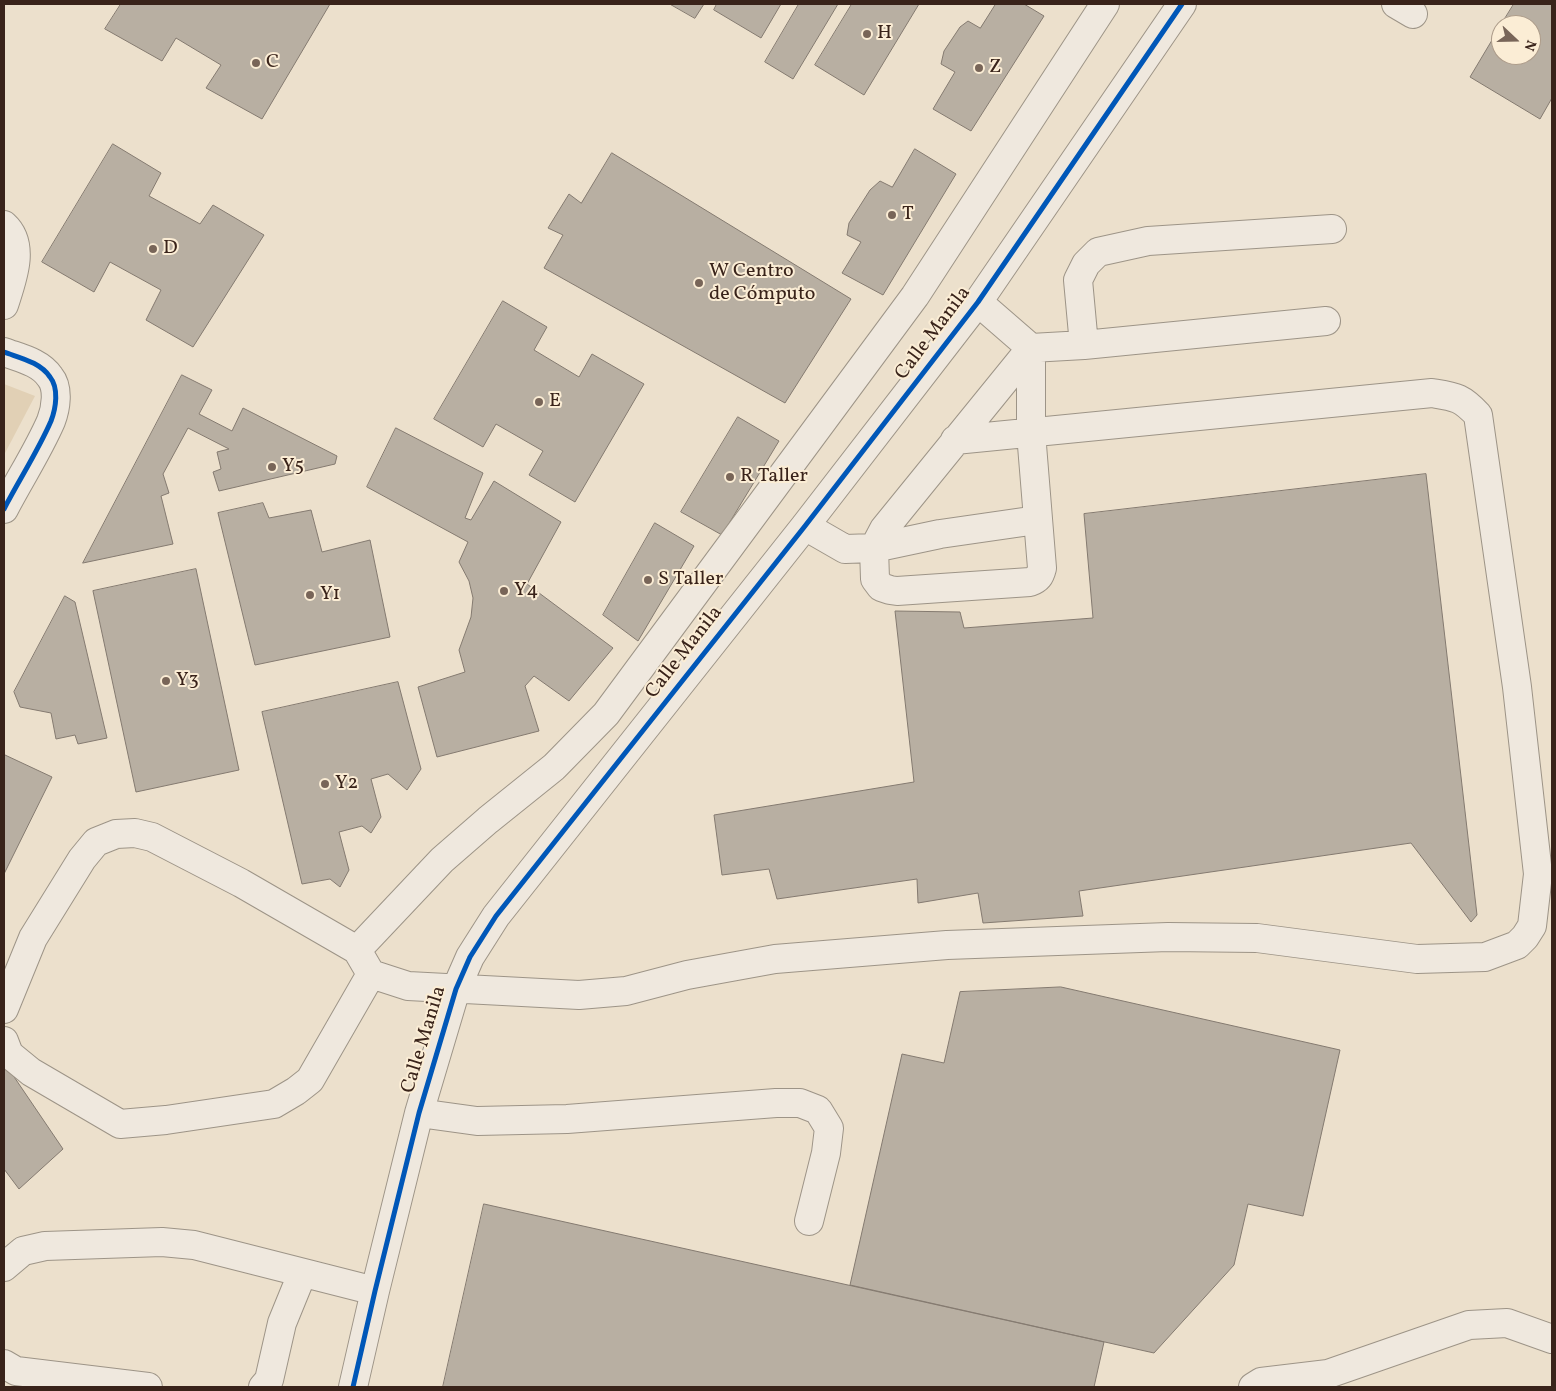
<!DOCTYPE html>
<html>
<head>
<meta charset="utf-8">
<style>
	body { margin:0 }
	#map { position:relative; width:1556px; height:1391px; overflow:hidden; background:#ece0cc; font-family:Vollkorn,serif }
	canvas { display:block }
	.frame { position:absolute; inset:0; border:5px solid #39231a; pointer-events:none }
	.north { position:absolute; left:1491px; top:15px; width:50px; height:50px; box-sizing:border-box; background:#fbedd5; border:1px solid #ad9c8a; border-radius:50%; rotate:111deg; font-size:14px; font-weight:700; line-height:20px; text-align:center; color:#39231a }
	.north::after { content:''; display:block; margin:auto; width:18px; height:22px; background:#786558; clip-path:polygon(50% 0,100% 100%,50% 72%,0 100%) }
</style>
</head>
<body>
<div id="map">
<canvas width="1556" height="1391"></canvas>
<div class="frame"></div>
<div class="north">N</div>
</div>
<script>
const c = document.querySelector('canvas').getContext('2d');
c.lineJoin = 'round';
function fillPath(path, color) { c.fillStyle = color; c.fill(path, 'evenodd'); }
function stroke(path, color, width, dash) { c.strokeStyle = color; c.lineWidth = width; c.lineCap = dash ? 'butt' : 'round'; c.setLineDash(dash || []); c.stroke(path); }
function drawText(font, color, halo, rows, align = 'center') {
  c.font = font + ' Vollkorn,serif'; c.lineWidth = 4; c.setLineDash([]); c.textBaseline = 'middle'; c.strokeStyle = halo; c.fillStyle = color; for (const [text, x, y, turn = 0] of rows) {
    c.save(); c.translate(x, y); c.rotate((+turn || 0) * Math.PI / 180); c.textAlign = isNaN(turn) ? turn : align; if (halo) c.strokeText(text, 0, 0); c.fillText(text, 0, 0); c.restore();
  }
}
const green = new Path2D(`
	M4,384L35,396L4,455Z`);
const building = new Path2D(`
	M121,4H330L262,119L206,88L221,65L176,38L162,61L105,29Z
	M670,4H704L695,18Z
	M717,4H781L761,38L714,10Z
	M799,4H838L793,79L765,62Z
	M852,4H919L864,95L815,65Z
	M996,4H1024L1044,16L971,131L933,109L955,72L941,64L944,51L960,27L968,21L980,28Z
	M1514,4H1552V98L1540,119L1470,77L1501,25V55H1531V25H1501Z
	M113,144L161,173L149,196L200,224L213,205L264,235L193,347L146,320L161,290L110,262L94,292L42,262Z
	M915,149L956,174L883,295L842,273L861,242L847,235L849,223L870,190L880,181L892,187Z
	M612,153L851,299L785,403L544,268L563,235L548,228L569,194L581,203Z
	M503,301L547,327L534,350L579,377L592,354L644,384L575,502L529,475L543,451L496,424L483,447L434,419Z
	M182,375L212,390L199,414L232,431L243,408L337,456L335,464L219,491L213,472L221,469L217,452L229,449L188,428L163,474L169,493L161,496L173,544L83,563Z
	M738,417L779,441L722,535L681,512Z
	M396,428L483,473L465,518L471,520L494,481L561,522L527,584L613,648L569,701L534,676L525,686L539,731L437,757L418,687L465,672L459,650L471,617L473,598L469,581L459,562L468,542L367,487Z
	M1426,474L1477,915L1471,922L1411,843L1079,891L1083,916L983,923L978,893L918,903L917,879L777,899L769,869L722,875L714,815L914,782L895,611L960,612L964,628L1093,618L1084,514Z
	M263,503L269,518L311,510L322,552L370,540L390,637L255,665L218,513Z
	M655,523L694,546L638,641L603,615Z
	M196,569L239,770L136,792L93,591Z
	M65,596L75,602L107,738L78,744L75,735L56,739L51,713L20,707L14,692Z
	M398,682L421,769L407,790L388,774L371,779L381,817L371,833L362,826L339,832L349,870L340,887L330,879L302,884L262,712Z
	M5,755L52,777L4,874V757Z
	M1061,987L1340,1050L1303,1216L1248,1204L1234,1265L1154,1353L850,1285L902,1054L944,1063L960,992Z
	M4,1062L63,1149L19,1189L4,1169Z
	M484,1204L1104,1342L1094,1387H443Z`);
const minor = new Path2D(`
	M1396,4L1413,14
	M4,225C26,245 12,280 4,305
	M978,302L1031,348L1084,345L1078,280L1086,264L1098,252L1148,241L1332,229
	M1084,345L1326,321
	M1031,348V433L1042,568C1040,576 1038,579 1030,582L897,591L890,590L881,587L875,579L874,548L884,529Z
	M4,352C20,358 40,362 50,377C59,388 56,408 51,421C38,451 19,480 4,509
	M805,526L845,549L874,548L940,534L1037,520
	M357,950L442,860L488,820L554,767L606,714L915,296L1105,4
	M4,1009L33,938L82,859L96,842L116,834L135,833L152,837L241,883L357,950L371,974L408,986L579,995L626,991L687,975L775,959L947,945L1168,937L1257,938L1417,959L1485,957L1517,945L1525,937L1532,926L1538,874L1517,687L1478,415C1461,397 1456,397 1432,393L955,440
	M4,1041L9,1054L31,1072L120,1124L166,1120L274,1104L296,1091L310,1080L371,974
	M419,1113L477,1121L567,1119L776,1103H800L818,1110L829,1128L826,1153L809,1221
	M4,1267L23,1251L45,1246L162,1242L194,1245L375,1291
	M4,1364L16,1371L148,1387
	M263,1387L269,1380L282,1323L302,1274
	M353,1387L375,1291L419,1113L456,989L470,957L496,916L805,526L978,302L1182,4
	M1253,1387L1261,1382L1328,1374L1469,1325L1507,1323L1552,1339`);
const cycleway = new Path2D(`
	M4,352C20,358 40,362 50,377C59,388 56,408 51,421C38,451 19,480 4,509
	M353,1387L375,1291L419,1113L456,989L470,957L496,916L805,526L978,302L1182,4`);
const markers = [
	[867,34,5,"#786558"],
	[256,63,5,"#786558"],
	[979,68,5,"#786558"],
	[892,215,5,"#786558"],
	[153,249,5,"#786558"],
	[699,283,5,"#786558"],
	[539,402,5,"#786558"],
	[272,467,5,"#786558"],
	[730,477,5,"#786558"],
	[648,580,5,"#786558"],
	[504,591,5,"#786558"],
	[310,595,5,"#786558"],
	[166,681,5,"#786558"],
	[325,784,5,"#786558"]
];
const poiNames = [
	["H",877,34],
	["C",266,63],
	["Z",989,68],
	["T",902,215],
	["D",163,249],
	["W Centro",709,272],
	["de Cómputo",709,295],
	["E",549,402],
	["Y5",282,467],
	["R Taller",740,477],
	["S Taller",658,580],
	["Y4",514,591],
	["Y1",320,595],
	["Y3",176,681],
	["Y2",335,784]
];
const streetNames = [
	["Calle Manila",934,334,-53],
	["Calle Manila",685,653,-52],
	["Calle Manila",425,1040,-73]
];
fillPath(green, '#e1d0b5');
fillPath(building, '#b8afa2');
stroke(building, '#847a70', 1);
stroke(minor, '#9d9487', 30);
stroke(minor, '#efe8de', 28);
stroke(cycleway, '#0057b8', 5);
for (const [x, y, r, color] of markers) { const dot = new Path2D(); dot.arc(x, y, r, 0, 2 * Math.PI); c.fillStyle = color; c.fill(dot); stroke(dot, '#fbedd5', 2); }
drawText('20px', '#39231a', '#fbedd5', poiNames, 'left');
drawText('20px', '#39231a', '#fbedd5', streetNames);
</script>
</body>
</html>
